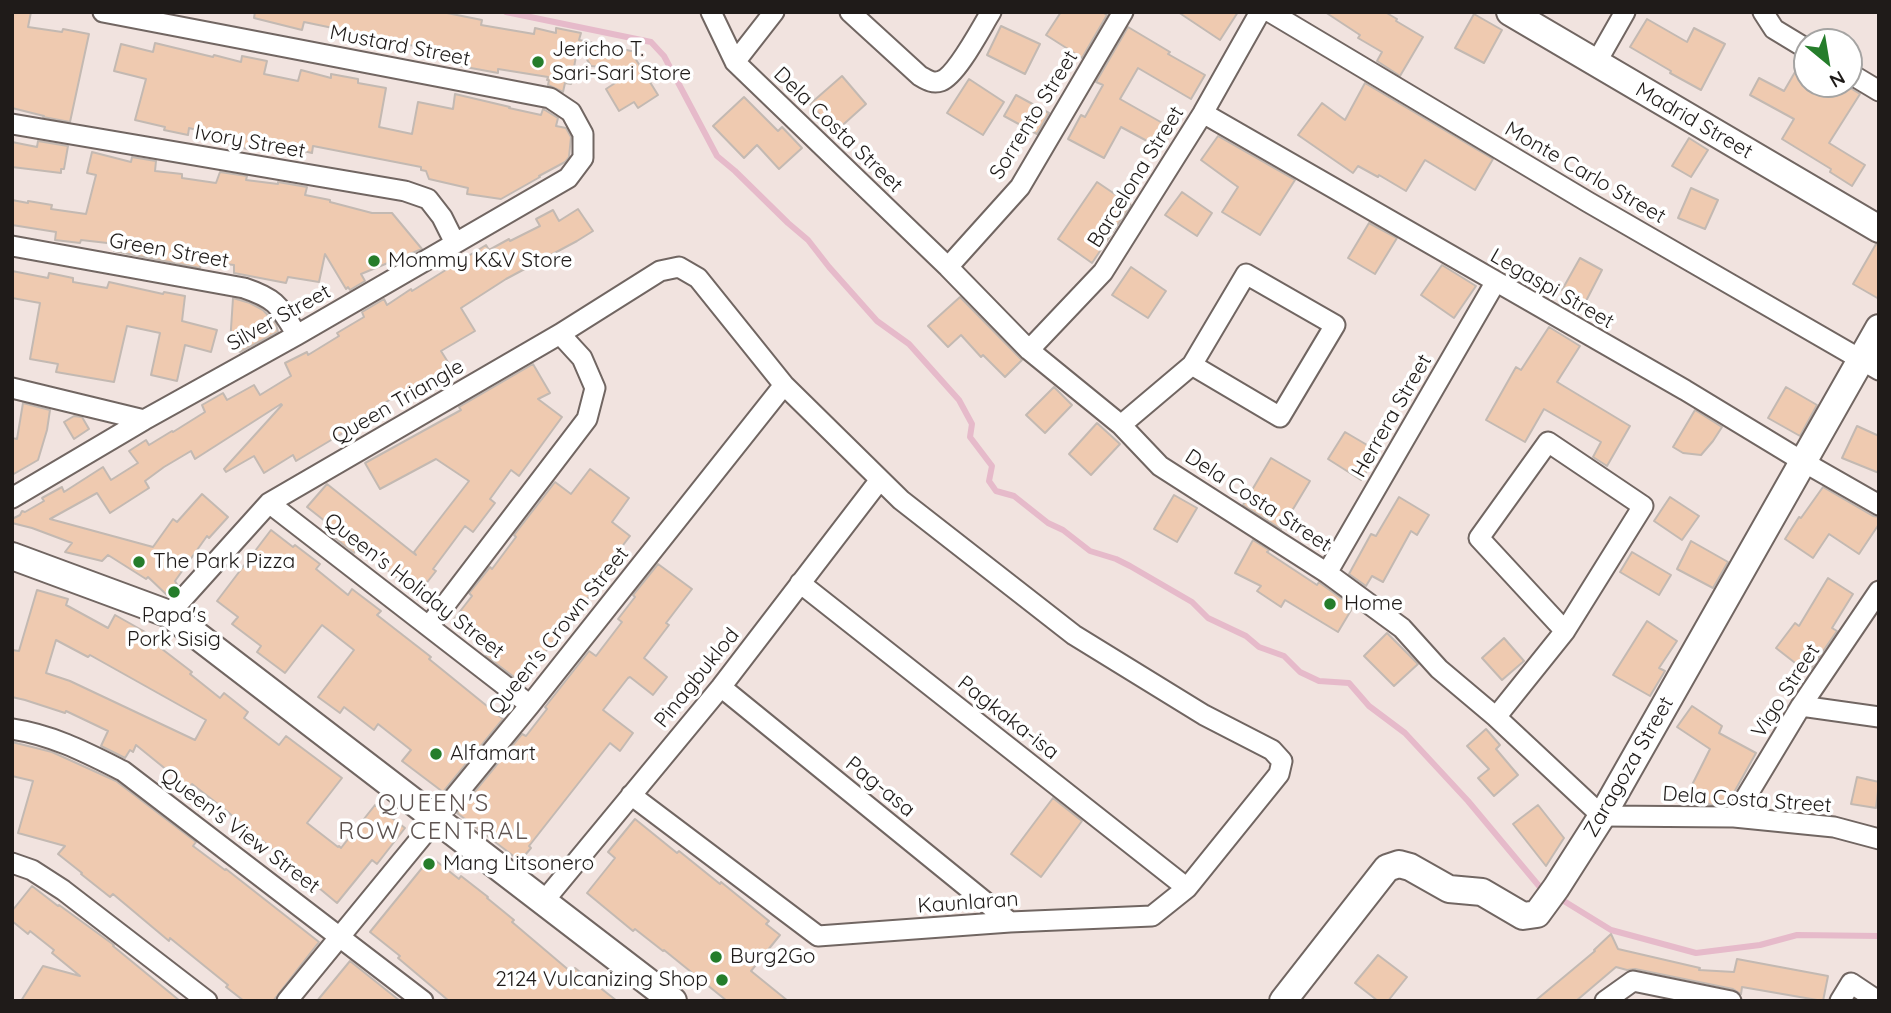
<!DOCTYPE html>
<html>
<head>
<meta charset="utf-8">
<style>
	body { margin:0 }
	#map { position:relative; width:1891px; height:1013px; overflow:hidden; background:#f1e3df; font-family:Quicksand,sans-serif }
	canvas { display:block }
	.frame { position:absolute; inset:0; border:14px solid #1f1b19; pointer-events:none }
	.north { position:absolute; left:1793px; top:28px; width:70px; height:70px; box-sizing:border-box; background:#fff; border:2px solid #a5a4a3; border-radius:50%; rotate:150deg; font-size:19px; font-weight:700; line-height:28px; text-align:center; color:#1f1b19 }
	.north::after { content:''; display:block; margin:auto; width:24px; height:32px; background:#257d2b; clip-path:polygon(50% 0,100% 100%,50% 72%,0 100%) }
</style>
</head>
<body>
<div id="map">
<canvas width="1891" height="1013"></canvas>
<div class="frame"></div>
<div class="north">N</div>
</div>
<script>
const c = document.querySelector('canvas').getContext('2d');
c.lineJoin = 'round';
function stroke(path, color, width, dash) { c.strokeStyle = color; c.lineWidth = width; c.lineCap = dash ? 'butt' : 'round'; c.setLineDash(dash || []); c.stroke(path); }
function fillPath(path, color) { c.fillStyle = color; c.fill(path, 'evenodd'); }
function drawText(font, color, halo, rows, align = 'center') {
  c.font = font + ' Quicksand,sans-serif'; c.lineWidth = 7; c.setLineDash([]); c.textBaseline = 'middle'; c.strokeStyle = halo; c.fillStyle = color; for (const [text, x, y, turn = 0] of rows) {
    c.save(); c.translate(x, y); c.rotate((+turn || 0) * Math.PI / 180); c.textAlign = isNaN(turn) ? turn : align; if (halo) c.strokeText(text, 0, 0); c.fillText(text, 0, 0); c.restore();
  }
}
const stream = new Path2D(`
	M506,12L651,42L664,56L717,156L735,171L788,223L808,240L829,267L877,321L909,344L959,400L972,424L970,437L992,466L989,481L996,491L1014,496L1048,523L1063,530L1090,551L1116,559L1130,566L1192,602L1208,618L1246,636L1259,647L1284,656L1300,672L1319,681L1349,683L1369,706L1405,733L1468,801L1539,886L1546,890
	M1559,898L1611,930L1696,953L1760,945L1797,935L1879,936`);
const building = new Path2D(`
	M12,12H31L28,27L62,32L63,29L89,34L70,122L43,117L44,116L12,108Z
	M255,12H442L482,20L481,25L534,34L535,28L556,33V28L581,33L579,40L636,52L635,58L658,95L638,108L634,102L619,111L606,89L635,70L591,66L578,45L571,84L565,83L563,92L548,85L549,80H547L548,77L498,69V73L460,66L461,62L452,60L454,51L424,45V48L400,43L399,48L374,43L373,49L355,44L357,33L304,22L302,30L254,18Z
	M1061,12H1102L1107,15L1082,58L1046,35Z
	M1178,12H1238L1220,40Z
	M1325,12H1385L1397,19L1396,21L1423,37L1400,76L1377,61L1382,52L1358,38L1360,35Z
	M1474,14L1502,30L1484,63L1455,48Z
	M1647,19L1687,42L1694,28L1725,44L1701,90L1670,73L1671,71L1630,47Z
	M1001,26L1040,44L1025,74L987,55Z
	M1128,27L1170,52L1168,54L1205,75L1191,99L1138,68L1120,99L1173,129L1162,149L1121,127L1104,158L1068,139L1081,115L1085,117L1103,85L1096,82Z
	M155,43L213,57L214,55L241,62L242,56L267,61L264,74L298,81L301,70L331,78V74L358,79V83L386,88L379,127L412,134L418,102L453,109L455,94L510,107L509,108L541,115L543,109L545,110L558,118L556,126L566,128L571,137L569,157L565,162L539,176L540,177L501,199L467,194L468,188L429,179L426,171L421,170V167L313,146L312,153L286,147V145L253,139L251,150L224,143L225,137L189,128L188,135L164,130L165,127L135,120L146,79L114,71L121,44L153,52Z
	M1802,60L1807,61V84H1844L1860,94L1829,143L1865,165L1852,186L1830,172L1831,169L1782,139L1794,119L1750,95L1759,78L1784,91Z
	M842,76L866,104L835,132L810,104Z
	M969,79L1004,102L983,135L947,113Z
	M1365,83L1493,159L1475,190L1425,160L1406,191L1379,175L1378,177L1358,166L1353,173L1298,135L1322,103L1345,120Z
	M1016,95L1049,113L1037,134L1004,116Z
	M744,97L778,131L782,127L802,148L779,169L757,145L744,158L713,126Z
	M1218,136L1295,180L1260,235L1222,212L1238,187L1201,160Z
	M1689,138L1708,150L1691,177L1672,166Z
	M38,141L68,146L64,169H61V173L12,167V142L37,147Z
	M92,152L131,162L132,157L156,161L155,171L182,174V178L216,183L220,172L247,176L246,180L278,184V182L307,187L305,195L330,200V202L372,213H392L422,249L361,274L365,281L350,290L348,287L346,289L325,254L319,282L288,277L286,283L234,273V265L202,261L200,268L144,257L114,251L116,244L81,240L80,243L55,240L56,232L12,225V200L28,203V201L52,205L51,209L86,214L96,175L87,173Z
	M1097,182L1131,205L1092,263L1058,239Z
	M1691,188L1718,200L1705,229L1678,218Z
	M1182,192L1212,213L1197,236L1165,215Z
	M578,209L593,231L577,241L506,279L461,308L475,331L441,351L451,367L428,381L427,379L386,402L390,408L364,423L363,421L296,461L293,455L264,473L254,456L226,472L224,469L282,405L281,404L195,459L191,451L164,467L145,481L149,488L110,513L97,493L50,519L153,547L173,519L177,522L202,494L228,517L209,538L207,536L175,581L178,586L168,596L148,577L146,579L108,555L102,561L65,552L72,543L32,528L12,523V519L20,515L22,511L25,512L44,501L42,498L62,487L64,492L103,467L111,480L138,463L129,451L146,440L149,445L172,431L173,432L205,412L202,405L223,393L227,400L254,385L260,395L291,376L285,363L307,352L308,355L339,336L337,333L364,317L362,312L384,299L387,305L411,289L412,291L486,245L489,250L509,239L510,241L540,226L536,219L553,210L559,221Z
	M1369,223L1397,238L1375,274L1348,258Z
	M1876,244L1879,245V299L1853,284Z
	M1580,258L1602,270L1585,303L1562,290Z
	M1442,265L1476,286L1454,318L1421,295Z
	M1131,267L1166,291L1148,318L1112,295Z
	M12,271L48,278L49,273L73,278V282L107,288L109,282L163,294L164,292L185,296L182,321L217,330L211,352L185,345L177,381L151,375L160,333L127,326L114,382L56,372L58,364L30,359L40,303L12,298Z
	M960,297L1022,360L1005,377L983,355L981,357L961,335L948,347L928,326Z
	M233,298L250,303L263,310L276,324L278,332L240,352L230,344Z
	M1549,327L1580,346L1557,382L1630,426L1607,466L1593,457L1601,442L1544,409L1525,442L1486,420L1516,367L1521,370Z
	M533,364L550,393L538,399L562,417L519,476L511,470L490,499L495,503L473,532L465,526L433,569L436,571L417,595L359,546L354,553L335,538L330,534L335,529L307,507L327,484L416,555L414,552L469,481L436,459L380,489L365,463L461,410L459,407Z
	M1054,387L1072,405L1045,433L1026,415Z
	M1786,387L1817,405L1800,436L1768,418Z
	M23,403L50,410L47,430L38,460L12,475V438L17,439Z
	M1695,410L1722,427L1713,441L1701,455L1683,453L1673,447Z
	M74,416L82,417L89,429L74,439L64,422Z
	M1097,423L1120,444L1091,475L1069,454Z
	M1857,426L1879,436V473L1842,458Z
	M1345,432L1379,452L1361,480L1328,459Z
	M1271,458L1310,481L1281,529L1243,505Z
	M590,469L629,498L612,522L630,536L604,570L606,572L574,618L561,635L559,634L522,683L486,656L489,651L451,623L472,596L469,593L490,567L492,569L516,537L514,535L555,482L571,494Z
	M1823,487L1873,516L1879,517V524L1859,554L1829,534L1813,558L1785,539L1799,517L1801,518Z
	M1174,495L1197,508L1177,542L1154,529Z
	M1399,497L1429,515L1417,535L1411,531L1383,582L1372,576L1366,586L1349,574L1371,534L1376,536Z
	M1670,497L1699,516L1682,540L1654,521Z
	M271,530L293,547L295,545L320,564L316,569L348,595L352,589L381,611L377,615L431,657L429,659L503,719L443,792L402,761L411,750L378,724L374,730L344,707L340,713L318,697L354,650L322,625L285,673L257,652L261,646L232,624L238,617L217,601Z
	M1253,540L1269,550L1267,552L1317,585L1319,582L1320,583L1353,607L1338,632L1285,600L1281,607L1257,591L1261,586L1235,573Z
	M1691,541L1728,562L1713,588L1677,569Z
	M1632,552L1671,575L1659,595L1620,572Z
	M658,564L692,589L666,623L669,625L644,658L667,677L653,695L630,677L628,678L603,710L633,733L620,751L610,743L529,846L531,848L520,861L457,813L522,734L526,736L547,709L545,707L589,651L596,656L622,622L618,619L635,597L633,595Z
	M1828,578L1853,594L1832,628L1837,631L1808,673L1776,648L1795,623L1799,626Z
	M37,590L68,599L66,605L108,628L115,615L147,633L145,636L192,672L190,674L220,698L224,693L248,712L244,718L279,745L286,736L342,778L307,823L338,847L339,846L341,848L375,805L405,828L377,864L372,860L337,903L223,808L192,784L189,788L136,745L133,752L130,750L125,758L101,746L108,731L66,711L65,713L25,700L12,697V650L19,651ZM56,640L88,657L90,655L206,720L195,740L70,681L46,673Z
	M1647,621L1677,641L1659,668L1665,671L1650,696L1613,675Z
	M1387,633L1418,664L1394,686L1364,656Z
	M1504,638L1524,661L1502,680L1482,658Z
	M1692,706L1722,726L1719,733L1756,753L1727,805H1711L1688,793L1710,749L1677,727Z
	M1486,729L1500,745L1496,749L1518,775L1494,796L1478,778L1489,769L1467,746Z
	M12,742L52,752L116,781L196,842L193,846L225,870L226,869L319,942L273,1001H244L226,987L228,985L170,938L169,941L113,894L110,897L81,874L82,873L58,854L65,846L18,833L33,781L12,776Z
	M1857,777L1879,782L1876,808L1851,804Z
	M1053,798L1082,821L1041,877L1011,854Z
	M1538,805L1564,838L1546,866L1513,824Z
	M635,819L677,853L679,851L720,884L721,882L769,921L766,924L780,935L751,971L788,1001H727L664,950L663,951L635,929L633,931L587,893L615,858L608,852Z
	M431,857L459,879L461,876L488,897L487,898L514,920L512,922L571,972L575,968L617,1001H449L398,958L400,956L370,932Z
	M32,886L58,906L59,905L114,945L113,946L180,1001H21L43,966L80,976L52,953L54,950L30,931L28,934L12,921V911Z
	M1611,934L1618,949L1700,968L1699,970L1734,972L1737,959L1828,976L1823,1001L1742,987L1741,994L1733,989L1635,969L1627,970L1616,967L1576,1001H1535L1595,951L1594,950Z
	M1378,955L1407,977L1388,1001H1378L1355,983Z
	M350,961L400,1001H317Z`);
const street = new Path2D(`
	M711,12L735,62L948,267L1029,350L1121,425L1160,466L1327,573L1402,628L1439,669L1496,717L1602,816L1734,817L1834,827L1879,839
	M850,12L920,76C927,80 933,84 941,81C957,75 981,28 991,12
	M1270,12L1588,202L1879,370
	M1763,12L1774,29L1807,49
	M735,62L774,12
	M1596,63L1625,12
	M1849,73L1879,91
	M1203,113L1685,390L1802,461L1879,505
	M12,124L405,191L428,199L442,217L455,243
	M12,246L244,288C277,299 279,306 297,335
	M948,267L1020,187L1123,12
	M1029,350L1103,272L1203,113L1260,12
	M12,388L144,420
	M1121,425L1192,365L1246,274L1335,325L1280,417L1192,365
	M12,498L144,420L297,335L568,178L583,158V134L571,112L550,98L103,12
	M269,503L530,705
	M1327,573L1495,283
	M800,583L1187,888
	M169,614L269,503L560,334L660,271L679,267L698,278L784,385L901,500L1074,635L1204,715L1272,750L1282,761L1279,774L1187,888L1152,916L1010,922L818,936L631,795
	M429,626L587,419L595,388L582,358L560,334
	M721,687L1010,922
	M1801,706L1879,717
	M1496,717L1565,631L1643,506L1548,442L1479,538L1565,631
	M12,729C53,735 87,753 123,771L423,1001
	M1734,817L1801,706L1879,591
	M12,863L32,870L63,890L207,1001
	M544,901L721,687L879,481
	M287,1001L530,705L784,385
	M1605,1001L1633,981L1731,1001
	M1840,1001L1851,983L1878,1001`);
const secondary = new Path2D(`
	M1510,12L1879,229
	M12,556L169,614L673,1001
	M1283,1001L1387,868L1399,864L1410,867L1449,889L1482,892L1523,916L1537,914L1556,888L1602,816L1879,328`);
const markers = [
	[538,62,7,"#257d2b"],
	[374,261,7,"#257d2b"],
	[139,562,7,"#257d2b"],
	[174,592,7,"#257d2b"],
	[1330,604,7,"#257d2b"],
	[436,754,7,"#257d2b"],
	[429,864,7,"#257d2b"],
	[716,957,7,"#257d2b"],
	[722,980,7,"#257d2b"]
];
const streetNames = [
	["Mustard Street",400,46,11],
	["Sorrento Street",1034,115,-58],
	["Madrid Street",1694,121,30],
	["Dela Costa Street",838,130,44],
	["Ivory Street",250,142,10],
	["Monte Carlo Street",1585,173,30],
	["Barcelona Street",1136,177,-58],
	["Green Street",169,251,10],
	["Legaspi Street",1552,289,30],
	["Silver Street",279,318,-29],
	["Queen Triangle",398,402,-30],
	["Herrera Street",1392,416,-60],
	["Dela Costa Street",1258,501,33],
	["Queen's Holiday Street",414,586,38],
	["Queen's Crown Street",559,631,-51],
	["Pinagbuklod",697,678,-51],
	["Vigo Street",1786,691,-57],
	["Pagkaka-isa",1008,718,38],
	["Zaragoza Street",1629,767,-60],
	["Pag-asa",880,787,39],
	["Dela Costa Street",1747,800,4],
	["Queen's View Street",240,831,37],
	["Kaunlaran",968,903,-4]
];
const poiNames = [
	["Jericho T.",552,50],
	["Sari-Sari Store",552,74],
	["Mommy K&V Store",388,261],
	["The Park Pizza",153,562],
	["Home",1344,604],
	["Papa's",174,616,"center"],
	["Pork Sisig",174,640,"center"],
	["Alfamart",450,754],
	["Mang Litsonero",443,864],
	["Burg2Go",730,957],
	["2124 Vulcanizing Shop",708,980,"right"]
];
const quarterNames = [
	["QUEEN'S",434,804],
	["ROW CENTRAL",434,832]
];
stroke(stream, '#e6baca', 6);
fillPath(building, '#efcab0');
stroke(building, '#c3b9b2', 2);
stroke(street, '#716662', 23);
stroke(secondary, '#716662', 30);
stroke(street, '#fff', 19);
stroke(secondary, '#fff', 26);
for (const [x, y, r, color] of markers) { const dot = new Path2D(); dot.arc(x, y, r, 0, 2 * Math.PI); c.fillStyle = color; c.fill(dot); stroke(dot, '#fff', 2.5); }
drawText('21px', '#1f1b19', '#fff', streetNames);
drawText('21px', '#1f1b19', '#fff', poiNames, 'left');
c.letterSpacing = '2px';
drawText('24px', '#5f5451', '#fff', quarterNames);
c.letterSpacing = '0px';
</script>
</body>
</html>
